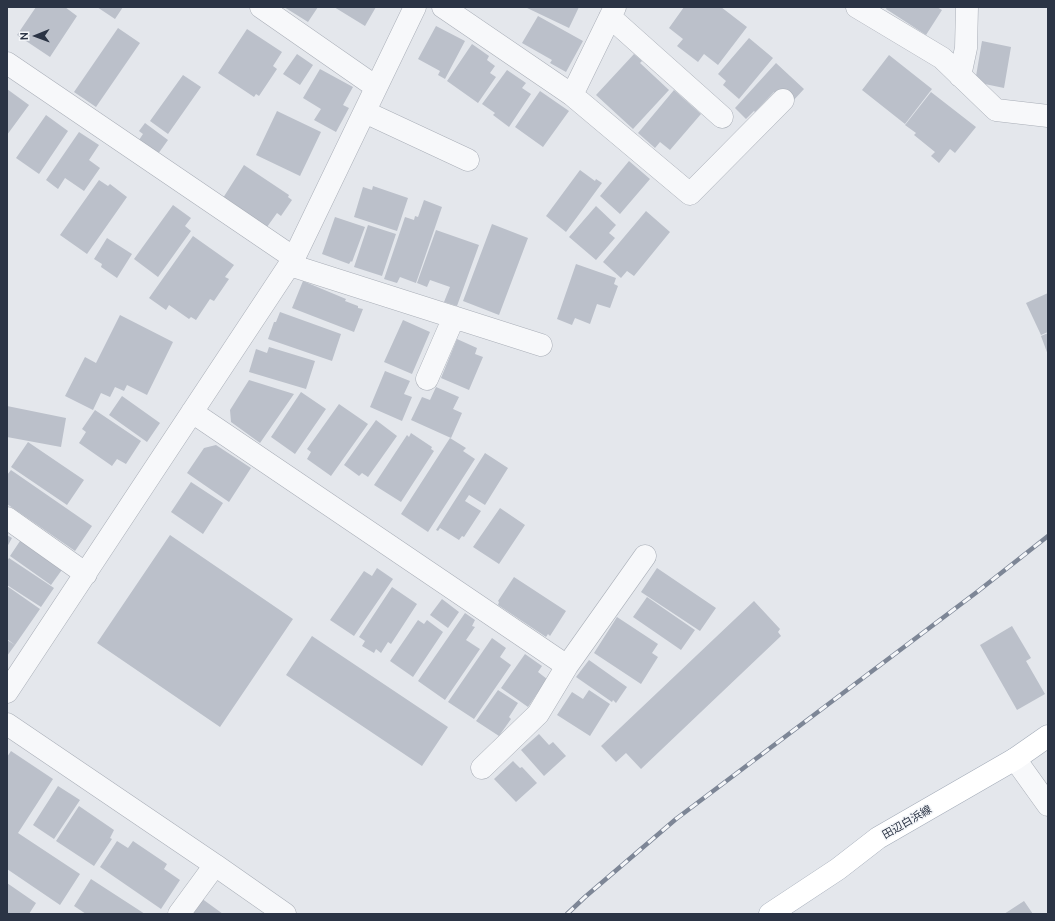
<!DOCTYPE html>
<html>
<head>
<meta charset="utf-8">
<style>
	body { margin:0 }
	#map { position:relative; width:1055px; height:921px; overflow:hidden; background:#e4e7ec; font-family:Ubuntu,sans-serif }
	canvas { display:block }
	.frame { position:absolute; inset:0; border:8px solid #2b3445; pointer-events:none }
	.north { position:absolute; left:16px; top:16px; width:40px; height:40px; -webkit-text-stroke:3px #f4f6f9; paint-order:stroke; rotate:269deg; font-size:11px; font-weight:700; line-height:16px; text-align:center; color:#2b3445 }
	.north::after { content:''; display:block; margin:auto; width:14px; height:18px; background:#2b3445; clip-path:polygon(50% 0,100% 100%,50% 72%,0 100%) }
</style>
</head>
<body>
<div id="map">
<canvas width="1055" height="921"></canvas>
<div class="frame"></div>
<div class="north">N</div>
</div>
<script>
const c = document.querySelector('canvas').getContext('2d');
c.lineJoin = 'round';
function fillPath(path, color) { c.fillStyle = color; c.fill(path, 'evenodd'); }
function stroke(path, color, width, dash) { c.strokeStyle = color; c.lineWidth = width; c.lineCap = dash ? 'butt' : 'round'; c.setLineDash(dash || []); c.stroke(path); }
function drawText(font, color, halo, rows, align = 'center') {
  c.font = font + ' Ubuntu,"Noto Sans JP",sans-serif'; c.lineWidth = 3; c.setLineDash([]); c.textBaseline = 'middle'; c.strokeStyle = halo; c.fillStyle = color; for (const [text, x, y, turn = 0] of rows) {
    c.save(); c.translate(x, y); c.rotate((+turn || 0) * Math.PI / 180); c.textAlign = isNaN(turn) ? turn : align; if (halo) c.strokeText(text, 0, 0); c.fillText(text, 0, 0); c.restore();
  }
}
const building = new Path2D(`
	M36,7H65L77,16L50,57L17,35Z
	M97,7H123L115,19Z
	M284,7H318L308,22Z
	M334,7H376L365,26Z
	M525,7H579L569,28Z
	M684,7H721L747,27L718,65L704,54L698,62L677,46L683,39L669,28Z
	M887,7H937L942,10L926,35L886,9Z
	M538,16L583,41L566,72L550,63L552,60L522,43Z
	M436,26L465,41L445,79L438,75L440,71L418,59Z
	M118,28L140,43L96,107L74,92Z
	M247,29L282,52L273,66L277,69L259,96L256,94L254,97L218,73Z
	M749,38L773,58L739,99L723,85L726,81L718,74Z
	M982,41L1011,47L1004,88L975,82Z
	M472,44L489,56L487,60L495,66L490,73L496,77L478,103L447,81Z
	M297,54L313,65L300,85L283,74Z
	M634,54L642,61L640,63L669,90L633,129L596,95Z
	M889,55L932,89L905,124L862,90Z
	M776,63L804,89L792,102L787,103L774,92L755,112L754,111L746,119L735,108Z
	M320,69L353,87L343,105L349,108L336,132L314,120L321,109L303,98Z
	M507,70L526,83L522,88L531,94L509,127L493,115L495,113L482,104Z
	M183,75L201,87L168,134L150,121Z
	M7,89L29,105L7,135Z
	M674,90L701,114L670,150L660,142L655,148L638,133Z
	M540,91L569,111L543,147L515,127Z
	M931,92L976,127L955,153L950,149L939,163L931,156L935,152L914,135L916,133L905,125Z
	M277,111L321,132L300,176L256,155Z
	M46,115L68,131L39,174L16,158Z
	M145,123L168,140L158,154L139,140L143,134L139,131Z
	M79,132L99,145L89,160L100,168L84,191L65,178L58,189L46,180Z
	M629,161L650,179L620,214L600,196Z
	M244,165L289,195L288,197L292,200L281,216L277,213L267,227L223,198Z
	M580,170L595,181L596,179L602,183L566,232L546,216Z
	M99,180L108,186L110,184L127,197L87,254L60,235Z
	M373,186L408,198L397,231L354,217L363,187L372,190Z
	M424,200L442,207L416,283L400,277L397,283L384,279L405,217L414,220L415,216L418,217Z
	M173,205L191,218L185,226L191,231L158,277L134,259Z
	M596,206L616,225L609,233L615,238L596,260L569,237Z
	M646,211L670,232L634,276L627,271L621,278L603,262Z
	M335,217L365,227L352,262L351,261L349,264L322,254Z
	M492,224L528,238L499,315L463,301Z
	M368,225L396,234L382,276L354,267Z
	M436,230L479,245L457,306L444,302L450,287L430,280L427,287L417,283Z
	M193,236L234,265L225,277L229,279L214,301L210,299L196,320L191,317L189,319L169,305L166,310L149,298Z
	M107,238L132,254L117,278L101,267L102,264L94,259Z
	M576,264L616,278L614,284L618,286L610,308L597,304L590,324L575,318L572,325L557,319Z
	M303,281L346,299L345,301L358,306V308L363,309L354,332L292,308Z
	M1048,293V332L1041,335L1026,303Z
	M280,312L341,334L332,361L268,339L274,322H276Z
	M120,315L173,342L147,395L127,385L124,391L115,387L110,397L101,393L93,410L65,396L85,357L96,363Z
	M403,320L430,332L412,374L384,362Z
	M1048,333V355L1041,336Z
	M457,339L477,348L475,354L483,357L469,390L441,378Z
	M269,347L315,361L306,389L249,372L256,349L267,353Z
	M385,371L410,381L404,394L412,397L402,421L370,407Z
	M249,380L294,394L260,443L231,422L230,410Z
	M436,387L459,397L453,409L462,413L451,438L411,420L422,397L430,400Z
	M301,392L326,409L295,454L271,437Z
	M122,396L160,423L147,442L109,415Z
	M339,404L368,424L331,476L307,459L311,452L307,449Z
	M7,406L66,418L61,447L7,437Z
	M95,410L141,441L126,464L117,459L112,466L79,443L86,432L82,429Z
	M376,420L397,436L368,477L362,473L359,476L344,465Z
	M411,433L432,447L431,449L434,451L401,502L374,485L407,435L409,437Z
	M450,438L466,448L463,451L475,459L428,532L401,514Z
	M28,442L84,480L67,505L11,467Z
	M216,445L251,468L229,502L187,473L204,448Z
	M485,453L508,468L485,505L469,495L465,501L481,511L464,537L462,536L459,540L440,528L438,531L436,530Z
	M11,470L92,526L75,551L7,504V475Z
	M191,482L223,503L203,534L171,512Z
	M500,508L525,525L499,564L473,547Z
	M7,535L12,538L7,547Z
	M170,535L293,619L220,727L97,643Z
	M22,538L64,567L51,585L10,556Z
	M9,558L54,588L41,607L7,585V561Z
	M377,568L393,579L354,636L330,620L364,571L372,576Z
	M657,568L716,608L700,631L641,592Z
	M514,577L566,611L550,636L548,634L546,637L498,605L499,602L498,601Z
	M7,586L40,609L15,645L7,639Z
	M392,587L417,604L391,644L388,642L381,653L376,649L374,653L362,646L365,641L359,637Z
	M647,597L695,630L681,650L633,617Z
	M442,599L459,612L448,628L430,615Z
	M754,601L780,629L778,632L781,636L641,769L626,753L616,762L601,746Z
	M465,613L475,620L472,626L475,627L466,640L480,649L445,700L418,681Z
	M617,617L658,644L652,653L658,657L641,684L594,653Z
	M418,620L424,624L427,620L443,632L413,677L390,661Z
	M1012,626L1031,658L1026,661L1045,694L1017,710L980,645Z
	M312,636L448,727L422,766L286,675Z
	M492,638L506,648L500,657L511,665L474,719L448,702Z
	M7,640L15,645L7,656Z
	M525,654L542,666L538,672L547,679L528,707L501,688Z
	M589,660L627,687L616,703L613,700L612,702L576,677Z
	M498,690L518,703L509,717L511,719L499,736L476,721Z
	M589,690L610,704L590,736L557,715L572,692L583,699Z
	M539,734L549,745L553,742L566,756L544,776L521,750Z
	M11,751L53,779L18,833L80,874L60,905L7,869V757Z
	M513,761L520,768L522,767L537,783L516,802L494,779Z
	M58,786L80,800L54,839L33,825Z
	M79,806L114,830L110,838L112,839L94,866L56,841Z
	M117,841L128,848L133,841L167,864L164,869L180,880L161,909L100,867Z
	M91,879L145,914H86L74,906Z
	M7,883L36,903L29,914H7Z
	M201,898L223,914H190Z
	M1024,901L1033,914H1004Z`);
const minor = new Path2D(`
	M261,7L376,87
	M443,7L572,95L690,194L783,100
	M857,7L942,58L996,110L1048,116
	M610,17L722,117
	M7,63L294,258
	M960,76L966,48L967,7
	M572,95L615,7
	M365,112L468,160
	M290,265L541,345
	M427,379L454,317
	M192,412L567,666
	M7,518L86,574
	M7,692L294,258L415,7
	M7,724L215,865L179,914
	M1015,759L1048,805
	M482,768L538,714L567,666L645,556
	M215,865L285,914`);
const major = new Path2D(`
	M770,914L838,869L878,838L1015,759L1048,736`);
const rail = new Path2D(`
	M567,914L585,897L676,819L977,592L1048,536`);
const streetNames = [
	["田辺白浜線",907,822,-30]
];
fillPath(building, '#bbc0ca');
stroke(minor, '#a9aeb7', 23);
stroke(major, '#a3abb8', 23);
stroke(minor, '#f7f8fa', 22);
stroke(major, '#fff', 22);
stroke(rail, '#7d8696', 4.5);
stroke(rail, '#f4f6f9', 3, [9]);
drawText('11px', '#2b3445', '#f4f6f9', streetNames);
</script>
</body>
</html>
